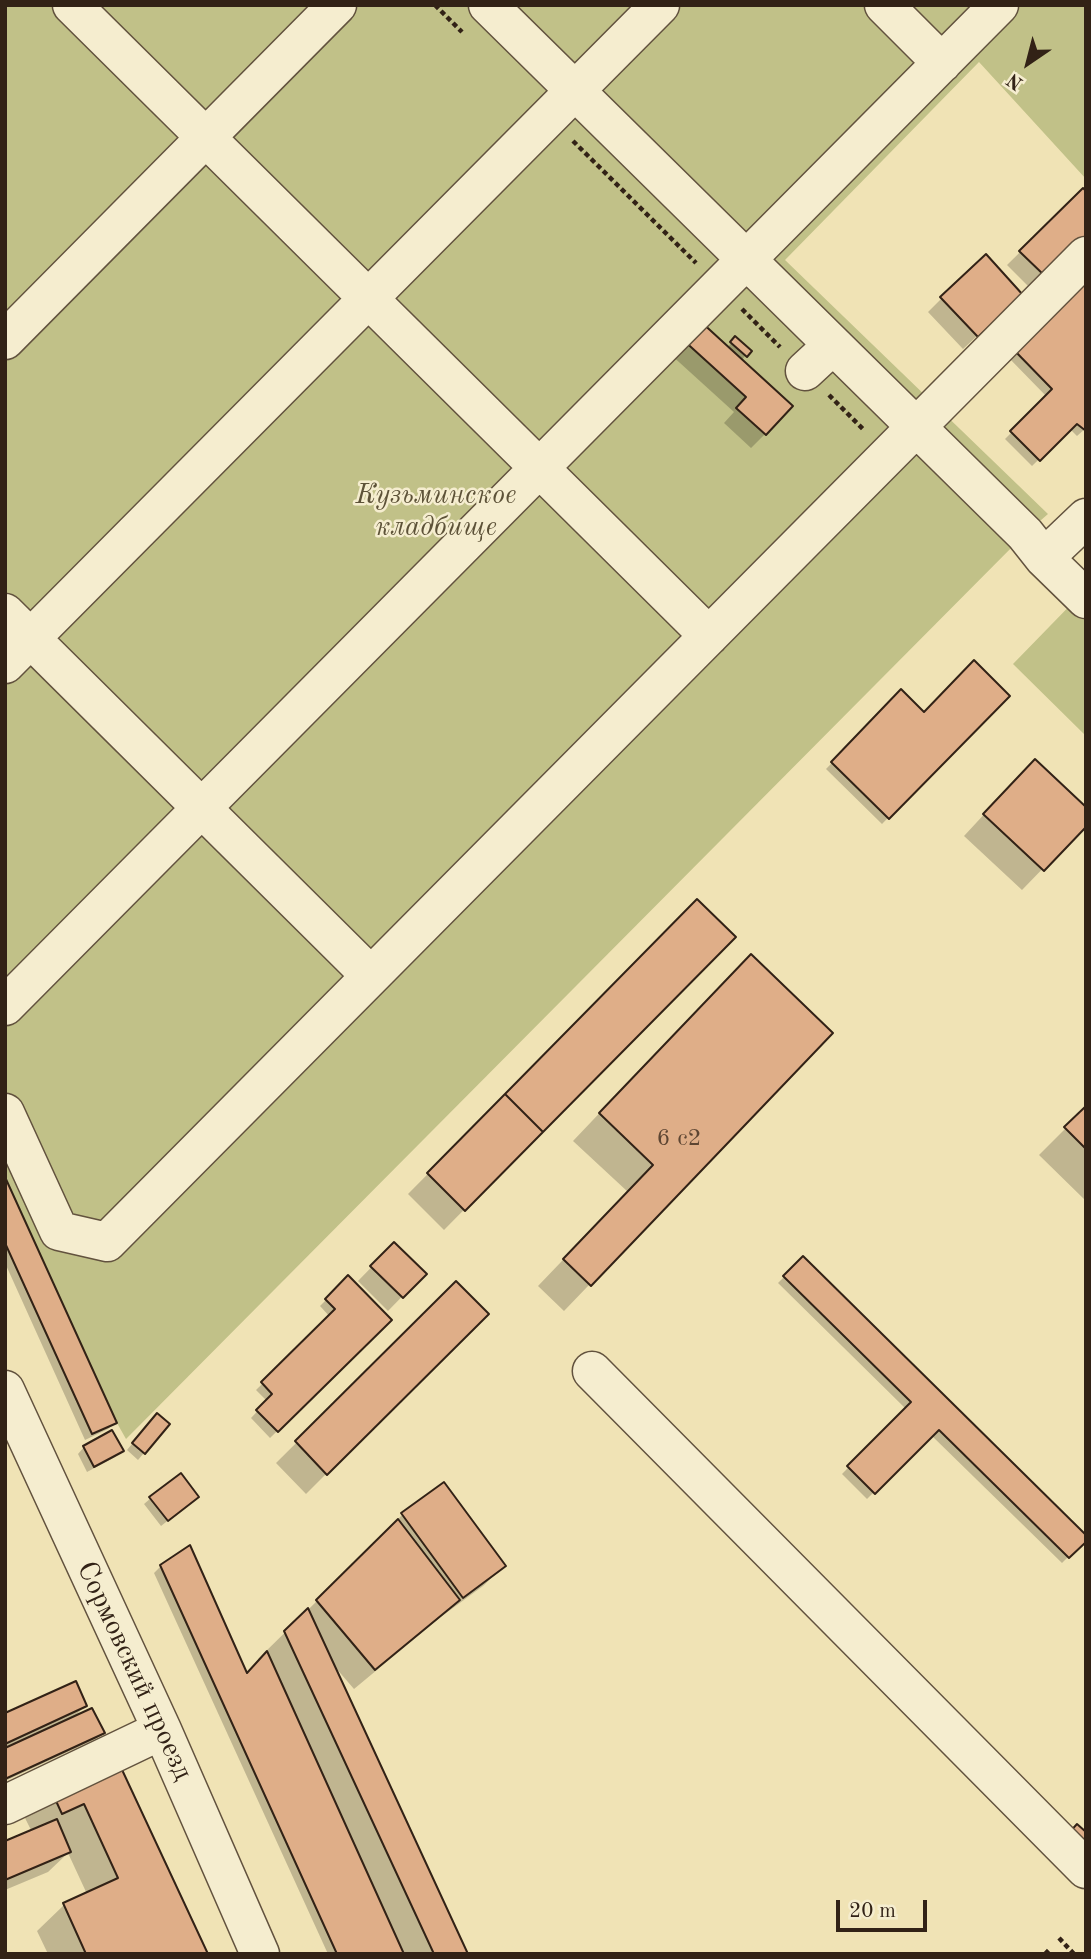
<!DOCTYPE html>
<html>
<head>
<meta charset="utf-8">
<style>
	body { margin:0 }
	#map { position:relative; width:1091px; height:1959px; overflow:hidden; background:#f0e3b5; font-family:"Old Standard TT",serif }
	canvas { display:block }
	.frame { position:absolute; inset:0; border:7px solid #322216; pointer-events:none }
	.north { position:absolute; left:993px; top:28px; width:70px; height:70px; -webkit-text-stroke:5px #f5edcf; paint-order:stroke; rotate:215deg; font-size:19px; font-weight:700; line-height:28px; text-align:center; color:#322216 }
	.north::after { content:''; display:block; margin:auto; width:24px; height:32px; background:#322216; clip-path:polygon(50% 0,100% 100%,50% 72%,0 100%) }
	.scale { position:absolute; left:836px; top:1900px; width:91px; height:32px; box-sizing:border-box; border:4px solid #322216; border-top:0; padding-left:9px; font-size:21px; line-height:24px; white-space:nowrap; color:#322216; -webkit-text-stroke:5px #f5edcf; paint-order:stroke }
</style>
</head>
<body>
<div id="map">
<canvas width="1091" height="1959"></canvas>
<div class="frame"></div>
<div class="north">N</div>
<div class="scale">20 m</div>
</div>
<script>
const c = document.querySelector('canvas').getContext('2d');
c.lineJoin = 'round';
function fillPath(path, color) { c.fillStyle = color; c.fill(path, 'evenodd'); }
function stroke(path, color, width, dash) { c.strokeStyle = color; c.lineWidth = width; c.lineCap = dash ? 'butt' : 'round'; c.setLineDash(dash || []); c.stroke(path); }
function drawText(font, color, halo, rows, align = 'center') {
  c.font = font + ' "Old Standard TT",serif'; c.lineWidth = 5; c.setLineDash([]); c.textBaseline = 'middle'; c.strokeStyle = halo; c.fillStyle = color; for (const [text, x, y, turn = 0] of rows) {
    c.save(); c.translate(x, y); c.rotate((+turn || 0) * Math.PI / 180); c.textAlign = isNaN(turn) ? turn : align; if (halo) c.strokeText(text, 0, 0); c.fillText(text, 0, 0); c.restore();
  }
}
const green = new Path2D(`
	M5,5H1086V179L979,62L785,260L1048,514L1025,534L126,1439L117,1423L5,1177Z
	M1086,589V736L1013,664Z`);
const shadow = new Path2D(`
	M1083,190L1086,235L1031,289L1007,265Z
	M1086,277V428L1077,436L1070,429L1032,466L1005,439L1047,397L1007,356Z
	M942,298L1007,308L963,349L928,312Z
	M685,336L727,348L735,339L749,351L741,361L765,434L751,448L724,423L734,412L669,353Z
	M901,692L924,714L1007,696L882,824L826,769Z
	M1014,782L1086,824L1022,890L964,836Z
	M697,902L733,937L444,1230L408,1194Z
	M724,982L831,1033L564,1311L538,1286L628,1192L573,1141Z
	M1086,1108V1201L1039,1155Z
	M5,1181L115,1423L108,1429L85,1440L5,1263Z
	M394,1244L424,1274L388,1311L358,1281Z
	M803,1258L1086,1539L1062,1563L931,1435L867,1499L842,1474L906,1409L778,1283Z
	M348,1278L390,1320L270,1438L251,1418L267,1401L256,1390L330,1317L320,1306Z
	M456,1284L486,1314L306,1494L276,1463Z
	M151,1421L168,1424L138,1460L127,1450Z
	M84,1447L122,1451L115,1457L87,1472L78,1454Z
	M151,1498L190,1503L161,1526L144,1504Z
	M402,1515L504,1566L483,1586L442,1616L354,1689L335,1667L467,1954H328L154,1573L161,1566L246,1676L259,1662L258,1659L383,1536L382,1535Z
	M85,1706L73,1718L102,1733L96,1739L5,1781V1715Z
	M116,1762L206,1954H48L37,1931L64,1905L87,1894L68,1853L48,1872L5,1890V1843L32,1832L25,1818L52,1792Z`);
const building = new Path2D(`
	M1083,188L1086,191V237L1046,277L1019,251Z
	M986,254L1023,295L978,337L940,297Z
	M1086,275V431L1077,424L1040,461L1010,431L1052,389L1012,348Z
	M699,320L793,406L766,435L736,408L746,397L681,338Z
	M735,336L752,351L747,357L730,342Z
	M974,660L1010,696L889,819L831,762L901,689L924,712Z
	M1035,759L1086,807V827L1044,871L983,814Z
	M697,899L736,937L543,1132L505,1094Z
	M751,954L833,1033L591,1286L563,1259L653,1165L599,1113Z
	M505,1094L543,1132L465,1211L427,1173Z
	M1086,1106V1149L1064,1127Z
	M5,1177L117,1423L92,1434L5,1243Z
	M394,1242L427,1274L403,1298L370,1266Z
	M803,1256L1086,1535V1542L1069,1558L939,1430L875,1494L847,1466L911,1402L783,1276Z
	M348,1275L392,1320L278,1432L256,1410L272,1394L261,1382L335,1309L325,1299Z
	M456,1281L489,1314L327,1475L295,1441Z
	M157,1413L170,1424L145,1454L132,1443Z
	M112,1430L124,1451L94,1467L83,1446Z
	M181,1473L199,1497L168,1521L149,1497Z
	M444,1482L506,1566L463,1598L401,1513Z
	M398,1519L460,1600L375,1670L316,1600Z
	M190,1545L247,1673L267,1651L404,1954H337L160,1565Z
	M308,1608L468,1954H434L284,1631Z
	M76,1681L87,1706L5,1744V1713Z
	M92,1708L105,1733L5,1779V1748Z
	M117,1759L208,1954H86L63,1903L118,1878L84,1804L62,1814L51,1790Z
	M57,1819L71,1852L5,1880V1841Z
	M1077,1824L1086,1832V1838L1079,1846L1067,1835Z`);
const path = new Path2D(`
	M435,5L462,32
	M573,141L696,263
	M742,309L780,347
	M829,395L865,431
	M1059,1938L1074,1954
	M1045,1954L1051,1948`);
const minor = new Path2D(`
	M72,5L709,636
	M488,5L1025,534L1044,558L1086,599
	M884,5L942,63
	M5,340L337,5
	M805,371L832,346
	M1044,558L1086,518
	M5,613L371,976
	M5,664L660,5
	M5,1006L999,5
	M5,1113L59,1231L107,1242L1086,256
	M592,1371L1086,1869
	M5,1390L162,1730L260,1954
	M5,1805L162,1730`);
const numberNames = [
	["6 с2",679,1139]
];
const parkNames = [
	["Кузьминское",436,496],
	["кладбище",436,528]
];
const streetNames = [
	["Сормовский проезд",134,1671,65]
];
fillPath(green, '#c1c188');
fillPath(shadow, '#0003');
fillPath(building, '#dfae88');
stroke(building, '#322216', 2);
stroke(minor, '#62523e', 41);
stroke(path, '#322216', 4.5, [5, 3.5]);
stroke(minor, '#f5edcf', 38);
drawText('24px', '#5d4532', null, numberNames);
drawText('italic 28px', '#5d5238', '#f5edcf', parkNames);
drawText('28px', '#322216', '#f5edcf', streetNames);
</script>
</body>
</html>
